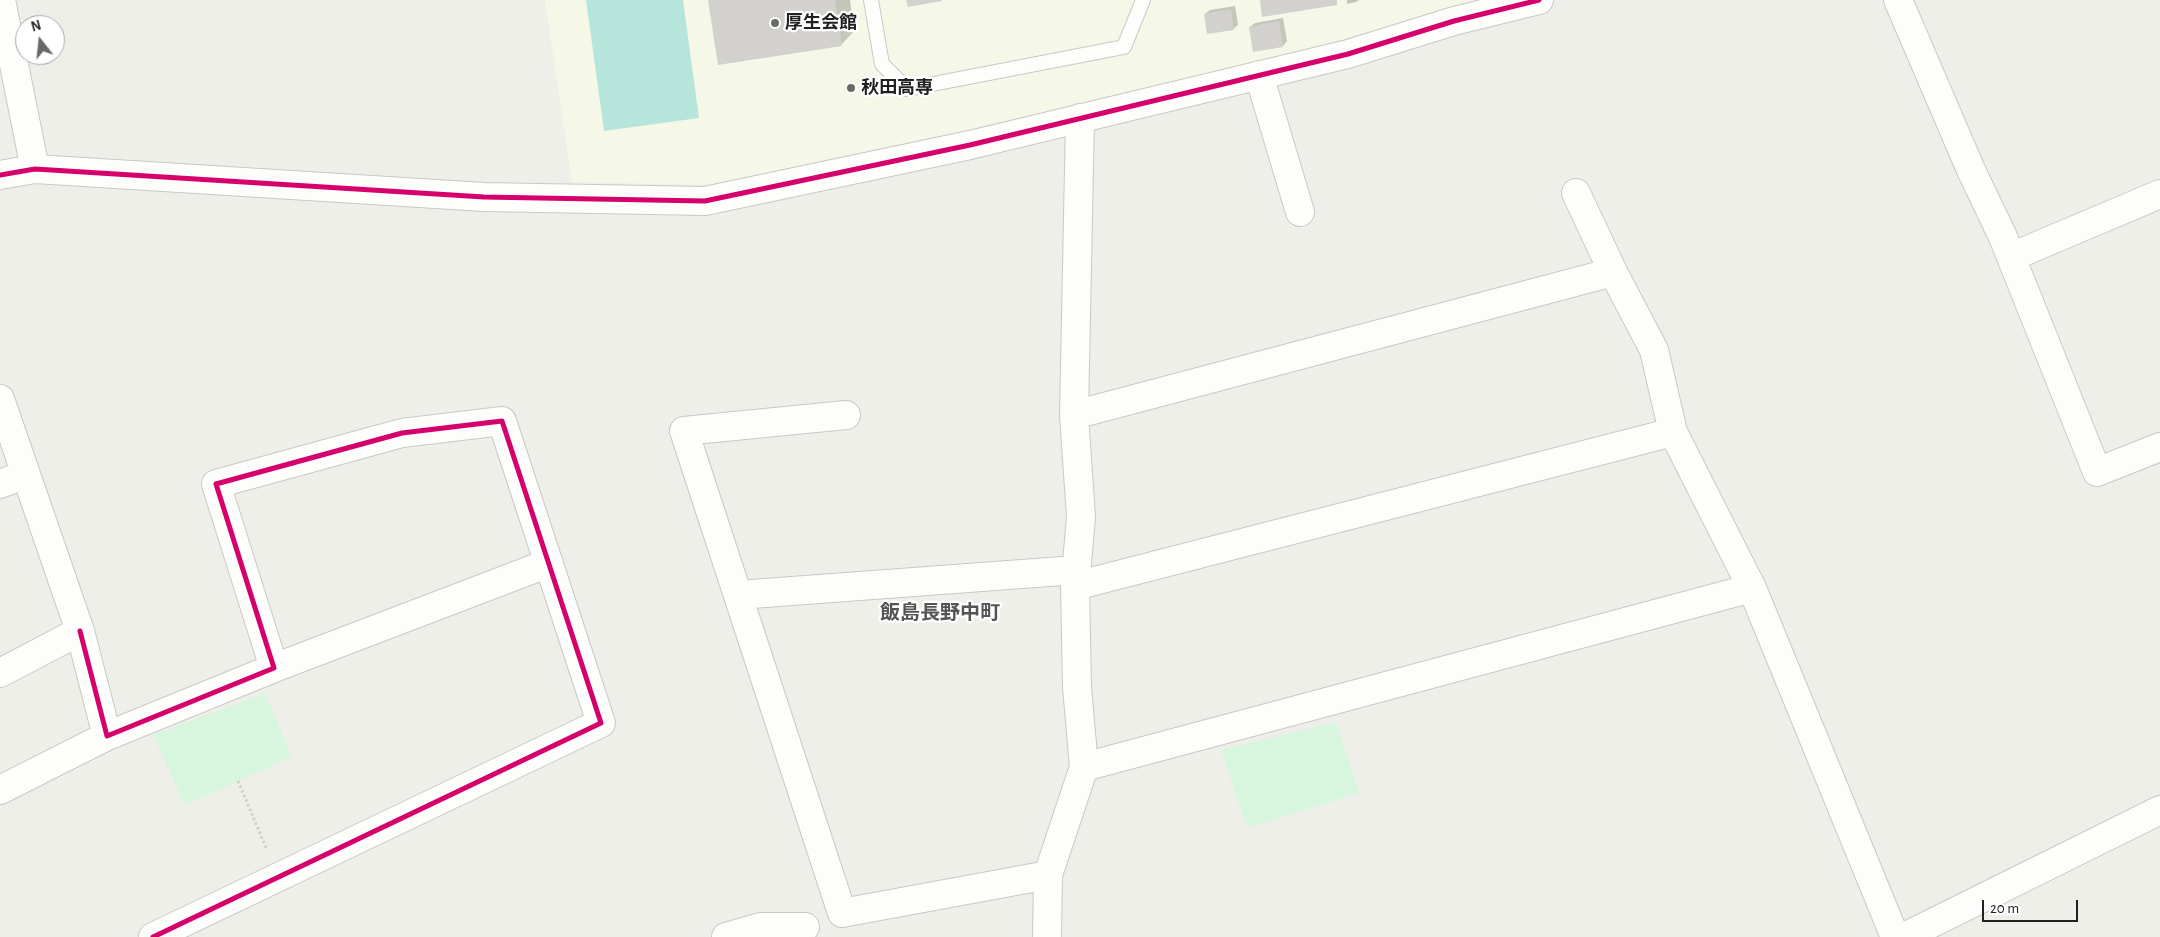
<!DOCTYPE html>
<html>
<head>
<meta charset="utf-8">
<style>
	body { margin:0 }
	#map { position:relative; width:2160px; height:937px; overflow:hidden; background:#efefea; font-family:"Alegreya Sans",sans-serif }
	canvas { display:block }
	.north { position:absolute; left:15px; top:15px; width:50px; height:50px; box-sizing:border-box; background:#fff; border:1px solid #a6a6a6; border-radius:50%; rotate:344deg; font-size:14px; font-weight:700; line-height:20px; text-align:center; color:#212121 }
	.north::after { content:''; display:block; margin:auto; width:18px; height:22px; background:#696967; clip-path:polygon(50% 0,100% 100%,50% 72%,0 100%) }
	.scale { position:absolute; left:1982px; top:900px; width:96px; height:22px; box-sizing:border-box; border:2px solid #212121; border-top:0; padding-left:6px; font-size:15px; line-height:18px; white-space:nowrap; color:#212121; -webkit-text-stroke:4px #fff; paint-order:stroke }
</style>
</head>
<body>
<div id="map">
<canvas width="2160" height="937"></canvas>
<div class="north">N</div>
<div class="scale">20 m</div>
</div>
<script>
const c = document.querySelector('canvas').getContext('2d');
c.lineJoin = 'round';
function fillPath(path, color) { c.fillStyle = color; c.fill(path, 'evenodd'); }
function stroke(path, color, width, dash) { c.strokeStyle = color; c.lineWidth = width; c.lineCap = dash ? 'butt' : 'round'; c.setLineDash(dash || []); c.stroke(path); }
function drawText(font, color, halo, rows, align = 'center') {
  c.font = font + ' "Alegreya Sans","Noto Sans JP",sans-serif'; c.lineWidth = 4.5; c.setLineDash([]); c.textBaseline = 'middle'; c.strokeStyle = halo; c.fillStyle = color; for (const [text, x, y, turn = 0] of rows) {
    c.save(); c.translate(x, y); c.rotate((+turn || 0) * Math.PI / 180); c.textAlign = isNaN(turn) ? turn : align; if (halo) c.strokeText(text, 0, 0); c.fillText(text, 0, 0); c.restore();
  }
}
const education = new Path2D(`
	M545,0H1482L1308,49L980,127L710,185L572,182Z`);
const park = new Path2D(`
	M265,693L292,757L185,805L153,735Z
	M1336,722L1359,793L1247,828L1221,750Z`);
const pitch = new Path2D(`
	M586,0H683L699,118L604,131Z`);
const shadow = new Path2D(`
	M710,0H850L854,31L841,45Z
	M1347,0H1359L1356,2L1347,4Z
	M1235,6L1238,25L1233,29L1205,14L1210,10Z
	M1283,18L1287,41L1283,46L1254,51L1250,27L1255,23Z`);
const building = new Path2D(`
	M708,0H835L842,46L718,65Z
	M906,0H942V1L908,7Z
	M1260,0H1337V5L1262,17Z
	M1231,9L1234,30L1207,34L1204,14Z
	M1279,21L1283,47L1253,52L1249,27Z`);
const path = new Path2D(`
	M238,781L267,850`);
const lane = new Path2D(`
	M871,0L882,64L907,89L1124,47L1143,0`);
const street = new Path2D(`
	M1,0L35,169
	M1898,0L1971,170L2003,237L2097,472L2160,447
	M1259,75L1300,212
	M0,175L35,169L484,197L705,201L970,145L1348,54L1454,21L1539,0
	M1576,193L1613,272
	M2011,257L2160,194
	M0,399L80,631L0,673
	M846,415L684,431L842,913L1048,875
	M1074,415L1613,272L1654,350L1673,432L1752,588L1895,937
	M0,484L26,474
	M1075,586L1673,432
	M738,595L1076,570
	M80,631L107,736L274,668L216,484L402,433L502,421L601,723L153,937
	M274,668L549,563
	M1084,767L1752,588
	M0,790L107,736
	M726,937L761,927H805
	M1047,937L1048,875L1084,767L1077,687L1075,586L1081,517L1074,415L1080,118
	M1904,937L2160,810`);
const cycleway = new Path2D(`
	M0,175L35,169L484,197L705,201L970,145L1348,54L1454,21L1539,0
	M80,631L107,736L274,668L216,484L402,433L502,421L601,723L153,937`);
const markers = [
	[775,23,5,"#696967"],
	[851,88,5,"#696967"]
];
const poiNames = [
	["厚生会館",785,23],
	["秋田高専",861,88]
];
const quarterNames = [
	["飯島長野中町",940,613]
];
fillPath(education, '#f5f8e6');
fillPath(park, '#d8f5de');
fillPath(pitch, '#b6e6db');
fillPath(shadow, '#0003');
fillPath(building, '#d2d1cd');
stroke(lane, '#c8c8c6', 16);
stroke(street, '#c8c8c6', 30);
stroke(path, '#d8cdc8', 3, [2.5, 2.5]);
stroke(lane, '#fdfdfc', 14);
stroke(street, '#fdfdfc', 28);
stroke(cycleway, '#d6006c', 5);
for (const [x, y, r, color] of markers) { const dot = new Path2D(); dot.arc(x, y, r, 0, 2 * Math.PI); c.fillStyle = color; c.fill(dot); stroke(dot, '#fff', 2); }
drawText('bold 18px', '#212121', '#fff', poiNames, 'left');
drawText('bold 20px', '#545454', '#fff', quarterNames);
</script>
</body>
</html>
